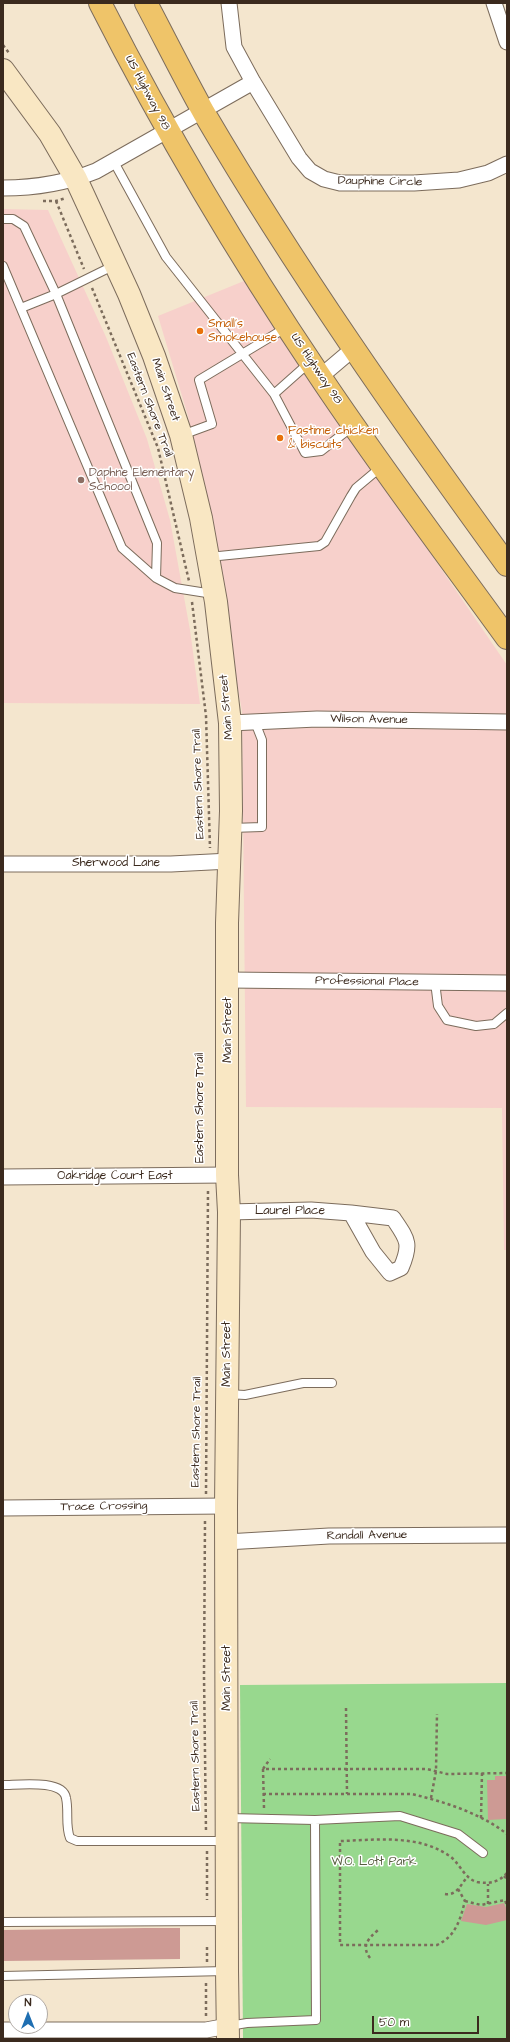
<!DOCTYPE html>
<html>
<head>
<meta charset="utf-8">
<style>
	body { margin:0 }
	#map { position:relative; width:510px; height:2042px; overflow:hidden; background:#f4e6ce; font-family:"Architects Daughter",sans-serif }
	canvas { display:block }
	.frame { position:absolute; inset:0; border:4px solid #3b2a1e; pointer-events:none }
	.north { position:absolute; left:8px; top:1994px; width:40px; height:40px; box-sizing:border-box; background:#fff; border:1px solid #b1aaa5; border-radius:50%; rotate:0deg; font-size:11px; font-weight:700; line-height:16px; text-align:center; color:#3b2a1e }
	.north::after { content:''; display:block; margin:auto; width:14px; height:18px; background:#1f6fb2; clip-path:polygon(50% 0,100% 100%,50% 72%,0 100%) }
	.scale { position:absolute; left:372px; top:2016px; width:107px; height:18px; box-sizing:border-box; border:2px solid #3b2a1e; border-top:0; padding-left:5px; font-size:12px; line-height:14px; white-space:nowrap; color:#3b2a1e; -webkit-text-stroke:3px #fff; paint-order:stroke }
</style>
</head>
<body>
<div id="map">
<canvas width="510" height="2042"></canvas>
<div class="frame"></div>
<div class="north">N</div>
<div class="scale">50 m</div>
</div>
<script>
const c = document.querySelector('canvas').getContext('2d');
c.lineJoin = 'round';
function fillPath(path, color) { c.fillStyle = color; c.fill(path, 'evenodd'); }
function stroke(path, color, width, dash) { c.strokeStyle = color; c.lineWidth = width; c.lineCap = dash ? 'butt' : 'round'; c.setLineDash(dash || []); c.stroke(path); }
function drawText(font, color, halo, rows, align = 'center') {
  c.font = font + ' "Architects Daughter",sans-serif'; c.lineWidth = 3; c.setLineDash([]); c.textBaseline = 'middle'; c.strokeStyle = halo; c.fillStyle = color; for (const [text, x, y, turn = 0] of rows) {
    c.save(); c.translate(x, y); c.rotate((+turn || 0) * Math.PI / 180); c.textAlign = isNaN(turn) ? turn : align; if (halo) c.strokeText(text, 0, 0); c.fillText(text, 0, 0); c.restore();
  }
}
const built = new Path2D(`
	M3,209L48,210L106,337L147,439L170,520L190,630L200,704L3,703Z
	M244,281L507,665V1250H504L502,1108L246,1107L242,711L188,416L158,316Z`);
const green = new Path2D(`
	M507,1683V2039H243L240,1685Z`);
const building = new Path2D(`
	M495,1776H507V1819L488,1820L487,1780H495Z
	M504,1903L507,1910V1920L486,1925L461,1921L467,1904L486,1907Z
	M145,1928H180V1959L3,1961V1930Z`);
const path = new Path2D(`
	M3,45L9,53
	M43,201H56L66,198
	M56,201L84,269
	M92,288L158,448L189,581
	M192,602L206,716L210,848
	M206,1494L208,1191
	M205,1521L204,1675L206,1832
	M346,1708L347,1794
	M263,1769L270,1759
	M263,1794H412C445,1802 480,1813 507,1834
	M431,1798L436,1771L437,1714
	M264,1808L263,1769H427L447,1774L507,1773
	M481,1818L482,1773
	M207,1851V1900
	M504,1876L507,1879
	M458,1889L465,1901C460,1920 456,1936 437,1945H340V1841C376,1840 416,1834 448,1855C459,1861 464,1879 477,1882C489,1884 498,1883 507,1873
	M445,1894C457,1896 461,1884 468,1876
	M465,1901L481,1905L505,1900L507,1906
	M488,1904V1884
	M370,1958C361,1946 368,1939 378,1930
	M207,1962V1945
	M206,2016V1983`);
const service = new Path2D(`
	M114,162L166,257L274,394L310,362
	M3,219H13L24,226L56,294L115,265
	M3,266L122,548L156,578L175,588L213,594
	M21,308L56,294L157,543L156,578
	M274,394L305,453L321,451L353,426
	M182,435L212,424L199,380L287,327
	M209,557L319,546L325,542L351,496L356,488L381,467
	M231,828L262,827V740L255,722
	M435,982L438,1006L447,1020L476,1026L494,1024L507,1013
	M227,1394L245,1395L303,1383H332
	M3,1785C18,1785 63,1779 66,1798C69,1811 65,1825 70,1838L77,1841H226
	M228,1818L315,1820L316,2020L247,2023L229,2026
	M315,1820L400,1816L458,1834L483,1853
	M3,1922L226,1921
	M3,1976L226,1971`);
const minor = new Path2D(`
	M229,3L234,47L253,82L299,158L310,171L324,179L340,183H414L459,180L488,173L507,164
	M494,3L507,42
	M3,188C35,188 66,183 96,171L253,82
	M320,377L353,349
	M230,723L317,719L507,722
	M3,864H171L230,861
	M228,980L507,983
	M3,1177L227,1175
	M229,1212L311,1210L351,1213
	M351,1213L393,1218C407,1239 412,1243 401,1268L390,1273L373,1252Z
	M3,1508L226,1506
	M226,1542L329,1536L507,1535
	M3,2030H206L228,2026`);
const secondary = new Path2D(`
	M3,70L50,134L76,179L129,294L154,356L181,435L201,518L216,602L230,723L231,811L227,923V1175L229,1212L226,1506L227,1971L228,2039`);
const primary = new Path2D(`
	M100,3C165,131 239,256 319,375C379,465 444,551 507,638
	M146,3C165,39 184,77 204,113C296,270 400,418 507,565`);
const markers = [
	[200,331,4,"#e8710a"],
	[280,438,4,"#e8710a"],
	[81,480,4,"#8d6e63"]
];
const streetNames = [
	["US Highway 98",147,93,62],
	["Dauphine Circle",380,182,1],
	["US Highway 98",316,369,56],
	["Main Street",165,390,71],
	["Eastern Shore Trail",149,405,69],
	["Main Street",227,707,-95],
	["Wilson Avenue",369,720,1],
	["Eastern Shore Trail",199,784,-92],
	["Sherwood Lane",116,863],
	["Professional Place",367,982,1],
	["Main Street",228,1030,-90],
	["Eastern Shore Trail",200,1108,-90],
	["Oakridge Court East",115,1176],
	["Laurel Place",290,1211],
	["Main Street",227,1354,-90],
	["Eastern Shore Trail",197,1432,-89],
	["Trace Crossing",104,1507,-1],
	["Randall Avenue",367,1536,-1],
	["Main Street",227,1678,-90],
	["Eastern Shore Trail",196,1756,-91]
];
const foodNames = [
	["Small's",208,324],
	["Smokehouse",208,338],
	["Fastime chicken",288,431],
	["& biscuits",288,445]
];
const educationNames = [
	["Daphne Elementary",89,473],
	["Schoool",89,487]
];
const parkNames = [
	["W.O. Lott Park",374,1862]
];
fillPath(built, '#f7d0cb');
fillPath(green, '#98d88e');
fillPath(building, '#cd9a94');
stroke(service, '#7c6c5c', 10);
stroke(minor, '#7c6c5c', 17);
stroke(secondary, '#7c6c5c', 24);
stroke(primary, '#7c6c5c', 24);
stroke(path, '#7c6c5c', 2.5, [3, 3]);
stroke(service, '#fff', 8);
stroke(minor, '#fff', 15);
stroke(secondary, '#f9e7c3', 22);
stroke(primary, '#efc469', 22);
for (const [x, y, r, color] of markers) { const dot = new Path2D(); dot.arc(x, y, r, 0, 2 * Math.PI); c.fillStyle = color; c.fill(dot); stroke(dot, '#fff', 1.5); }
drawText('12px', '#3b2a1e', '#fff', streetNames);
drawText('12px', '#c56008', '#fff', foodNames, 'left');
drawText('12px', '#785e54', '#fff', educationNames, 'left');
drawText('12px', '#575e40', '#fff', parkNames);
</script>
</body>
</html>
